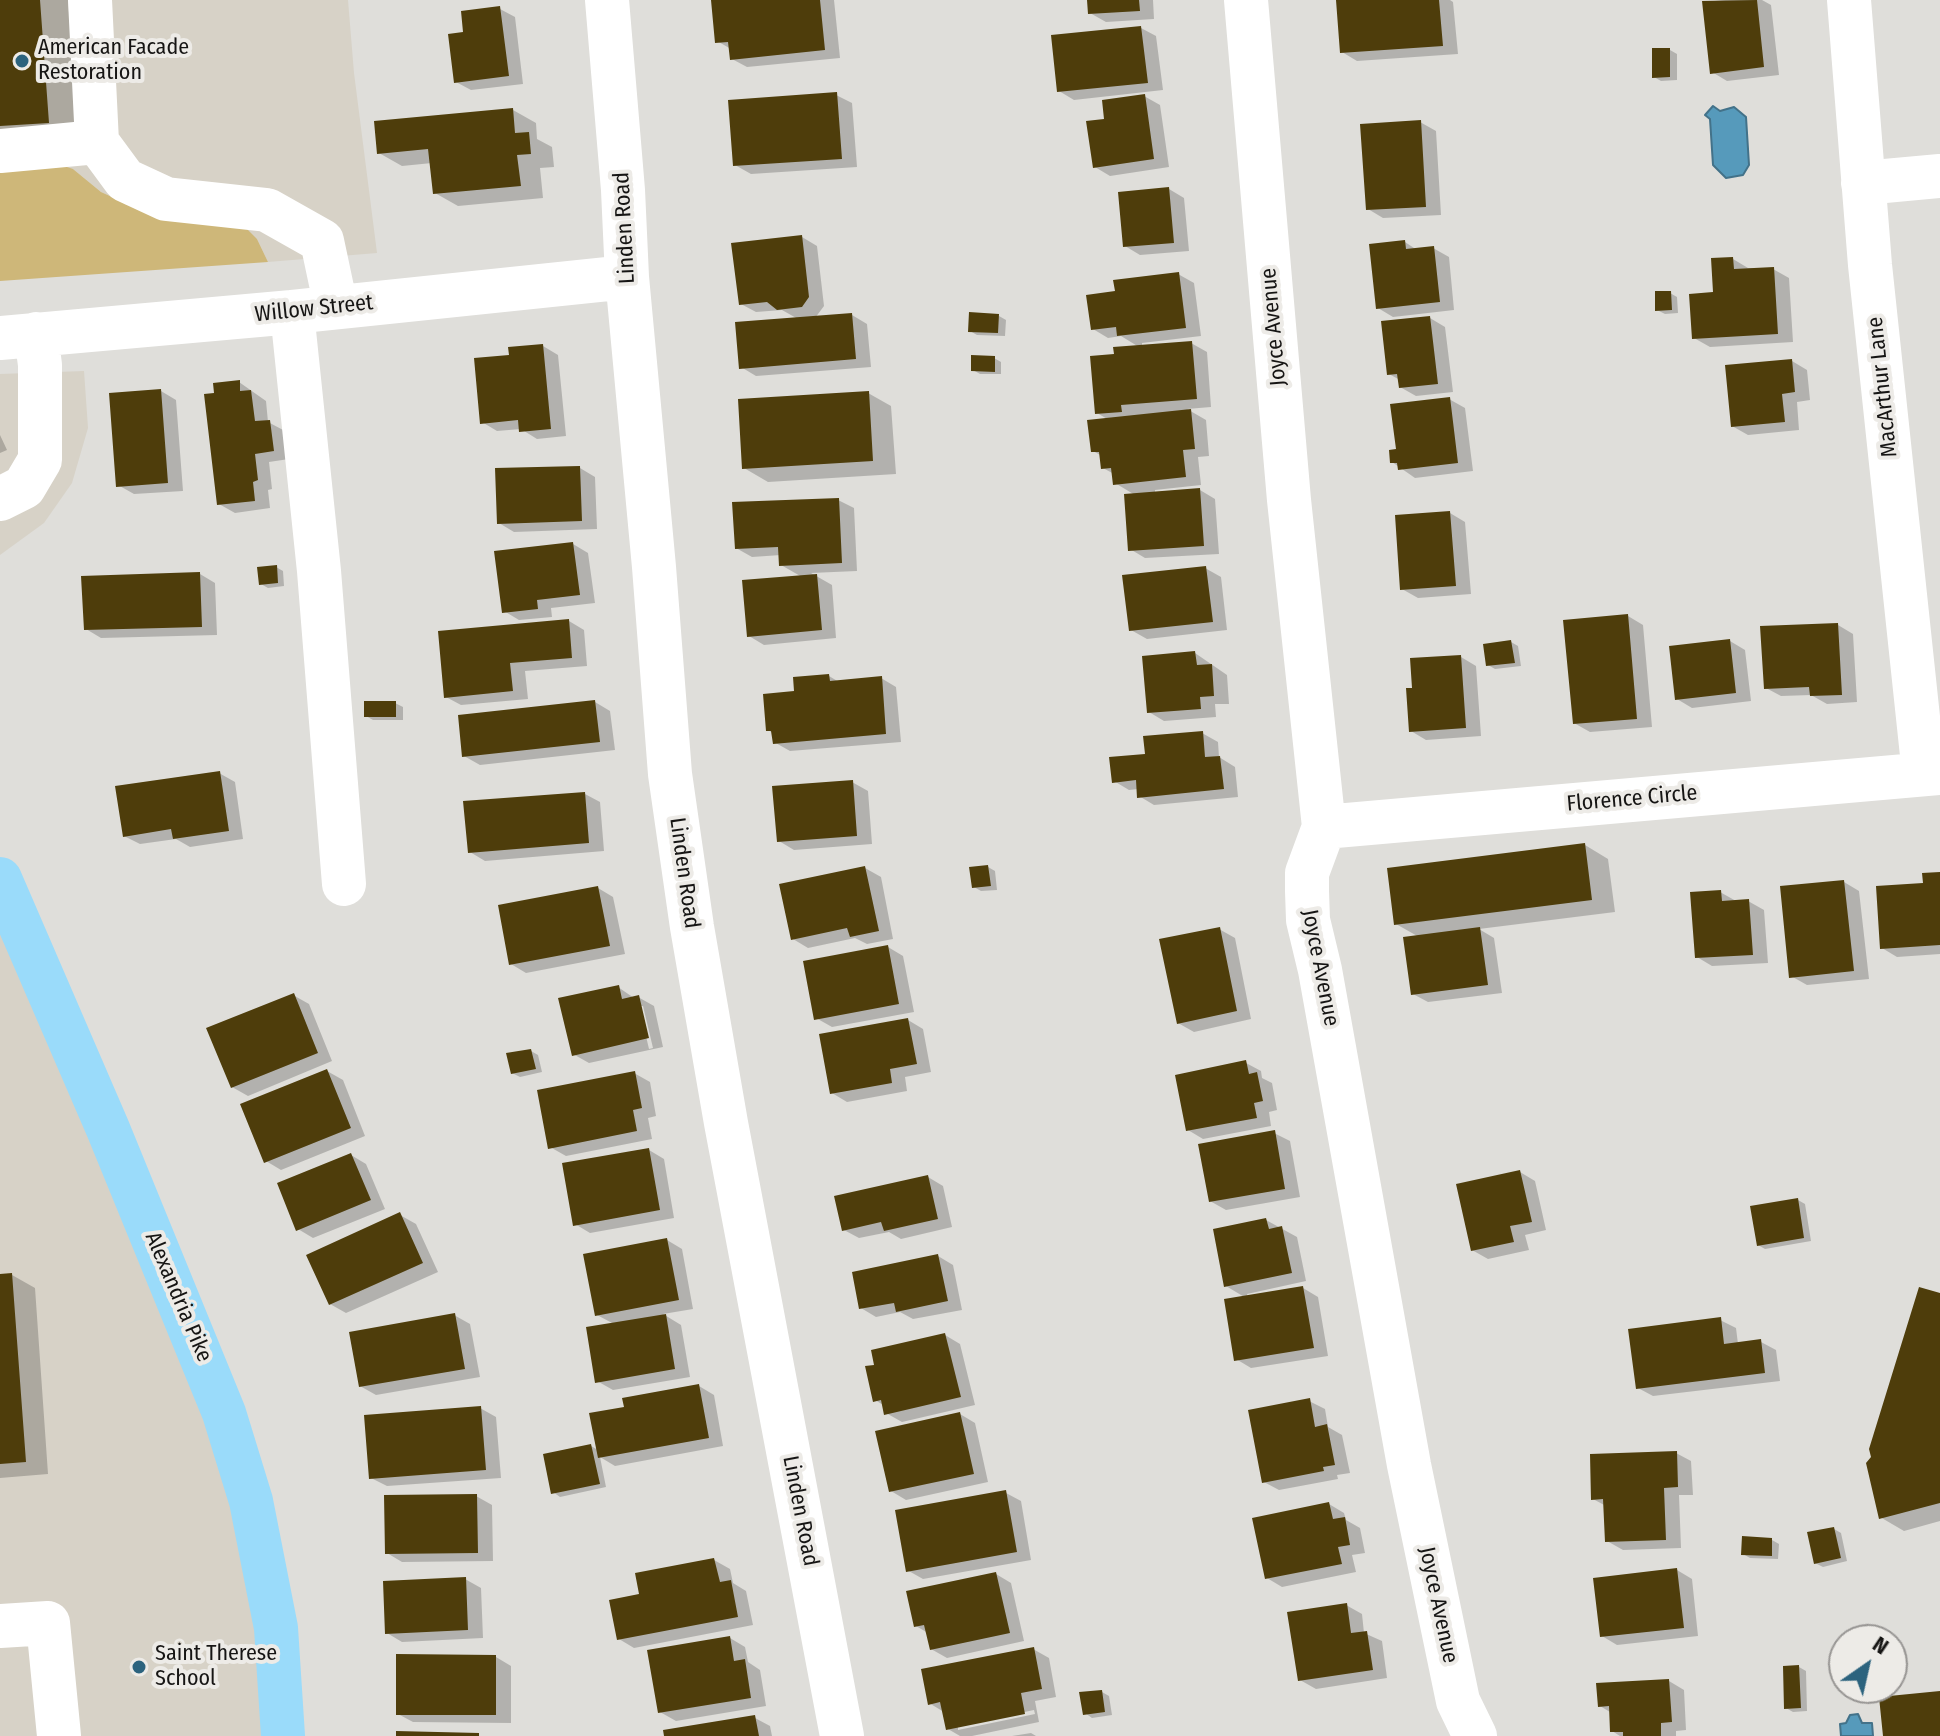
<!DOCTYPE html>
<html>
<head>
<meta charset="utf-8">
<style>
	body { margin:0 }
	#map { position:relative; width:1940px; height:1736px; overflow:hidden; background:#dfdeda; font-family:"Fira Sans Condensed",sans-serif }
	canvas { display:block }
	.north { position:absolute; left:1828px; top:1624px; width:80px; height:80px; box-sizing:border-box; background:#edebe7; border:2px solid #979593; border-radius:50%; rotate:34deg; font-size:22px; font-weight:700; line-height:32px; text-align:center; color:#161514 }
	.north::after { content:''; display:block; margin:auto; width:28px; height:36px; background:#2c637e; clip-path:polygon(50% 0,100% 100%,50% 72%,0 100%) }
</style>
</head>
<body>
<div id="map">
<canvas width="1940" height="1736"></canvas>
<div class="north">N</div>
</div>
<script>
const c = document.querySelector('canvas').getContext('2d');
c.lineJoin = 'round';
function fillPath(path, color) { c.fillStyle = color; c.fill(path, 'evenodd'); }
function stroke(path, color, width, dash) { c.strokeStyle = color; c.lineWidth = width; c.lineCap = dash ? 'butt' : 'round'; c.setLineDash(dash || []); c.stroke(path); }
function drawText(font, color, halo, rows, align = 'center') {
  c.font = font + ' "Fira Sans Condensed",sans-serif'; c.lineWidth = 8; c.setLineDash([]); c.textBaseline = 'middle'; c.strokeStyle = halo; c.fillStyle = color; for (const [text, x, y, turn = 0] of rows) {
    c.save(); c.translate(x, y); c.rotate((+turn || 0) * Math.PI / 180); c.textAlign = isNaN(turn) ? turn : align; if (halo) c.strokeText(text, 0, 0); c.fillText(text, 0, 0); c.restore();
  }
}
const built = new Path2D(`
	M0,0H348L354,73L377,253L268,262L257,239L147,213L101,192L73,169L0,171Z
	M84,371L88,428L72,483L44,523L0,555V374Z
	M0,879L202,1353L283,1736H0Z`);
const green = new Path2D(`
	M61,165L73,169L101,192L147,213L245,227L257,239L268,262L0,281V171Z`);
const water = new Path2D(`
	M1713,106L1720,111L1734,107L1746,117L1749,165L1743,175L1726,178L1713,165L1710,119L1705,115Z
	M1858,1714L1862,1723H1872L1873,1736H1841L1840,1724L1846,1723L1850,1715Z`);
const shadow = new Path2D(`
	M0,0H68L79,139L0,145Z
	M713,0H834L840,58L747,67L732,59L731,49L717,41Z
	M1089,0H1153L1154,19L1106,22L1090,13Z
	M1338,0H1450L1453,2L1458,54L1357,61L1342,52Z
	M1725,0H1762L1771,5L1779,75L1727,81L1712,72L1704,2Z
	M500,9L515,17L523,84L471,90L456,82L465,34Z
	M1141,28L1156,36L1163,90L1074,100L1059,91Z
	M1670,50L1677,54V80L1661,81L1654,77Z
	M836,95L852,103L857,167L751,174L735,165Z
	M1144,96L1160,105L1169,167L1110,176L1095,167L1106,120Z
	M513,110L536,123L537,139L552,147L554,167L540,168L543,198L458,206L435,193L432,163L402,166L379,153Z
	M1420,122L1436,131L1441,215L1383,218L1368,209Z
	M1169,189L1184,198L1189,251L1140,255L1125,246Z
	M802,237L817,246L824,306L815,318L852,315L867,324L871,367L756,376L741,367L798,319L782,310L756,312L741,304Z
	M1405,242L1417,250L1433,248L1449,257L1454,310L1393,317L1378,308Z
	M1733,259L1748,268L1773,269L1789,278L1793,342L1710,347L1694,338Z
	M1178,274L1194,283L1201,336L1142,343V347L1191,343L1207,352L1211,407L1187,409L1206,420L1209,456L1198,457L1201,485L1155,490V493L1200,490L1215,499L1219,554L1145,558L1130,549L1135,495L1115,483L1114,474L1103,468L1102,456L1093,451L1109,420L1097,413L1116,356L1139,347L1121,336L1108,338L1093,329L1117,293Z
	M1670,293L1677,297L1678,313L1665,314L1657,310Z
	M999,316L1006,320L1005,336L977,335L970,331Z
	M1430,318L1445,327L1453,392L1416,396L1400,387V380L1389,374Z
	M543,346L558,355L566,436L537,439L521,429L497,431L482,422L511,357Z
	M994,358L1001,362V374H980L973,370Z
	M1792,361L1807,370L1810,400L1797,402L1799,430L1748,435L1732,426Z
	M239,382L266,401L268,422L285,431L289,459L269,462L272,489L268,490L270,508L235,513L219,504L216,395Z
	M161,391L176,400L183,491L134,494L118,485Z
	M868,393L891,406L896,474L768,482L744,468Z
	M1449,399L1465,408L1473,471L1415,478L1392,462Z
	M0,435L7,450L0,453Z
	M580,468L595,477L597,529L514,532L499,523Z
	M838,500L854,508L857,571L811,573L832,585L836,638L764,645L749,636L802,577L781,565V555L752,557L736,548Z
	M1450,513L1465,522L1471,594L1418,598L1402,589Z
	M573,544L588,553L595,603L551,608L552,617L519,620L504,611Z
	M276,567L283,571L284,586L268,588L261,584Z
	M1205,568L1221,577L1227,630L1147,639L1131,630Z
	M200,574L215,583L217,635L101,638L86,629Z
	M1628,616L1643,625L1652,727L1590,732L1574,723Z
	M569,621L584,630L587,666L525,671L528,699L461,705L446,697Z
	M1838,625L1853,634L1857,702L1827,704L1811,695L1781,696L1766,688Z
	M1730,641L1745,650L1751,701L1692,708L1677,699Z
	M1511,642L1518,646L1521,666L1495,669L1488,665Z
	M1195,653L1227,675L1229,704H1215L1216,717L1164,721L1149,712Z
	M1461,657L1476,666L1481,736L1426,740L1411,731L1414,690Z
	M829,676L839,682L881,678L896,687L901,742L790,751L774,742L773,733L768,730L796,693Z
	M595,702L610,711L615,750L480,765L464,756Z
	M395,703L403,707V720H373L366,716Z
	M1202,733L1218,742L1219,757L1235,767L1238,797L1154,805L1139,796L1138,789L1129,790L1114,781L1147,755Z
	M219,773L235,782L243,839L190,847L176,839L140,844L124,836Z
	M852,782L868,791L872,844L794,850L779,841Z
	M585,794L600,802L604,851L485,861L470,852Z
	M1585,845L1608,859L1615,912L1479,929L1494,938L1502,993L1428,1002L1413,994L1419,937L1396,924Z
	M988,867L995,871L997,890L981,891L974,887Z
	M865,868L881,877L893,939L867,944L855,938L808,948L793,939Z
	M1940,874V954L1897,957L1882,948L1925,885Z
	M1844,882L1859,891L1869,979L1807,985L1791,976Z
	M598,888L613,897L625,954L526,973L511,964Z
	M1720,892L1736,901H1748L1764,910L1768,963L1712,966L1697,957Z
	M1219,929L1235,938L1251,1019L1194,1032L1178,1023Z
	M888,947L903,956L914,1012L832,1027L816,1018Z
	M618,987L634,998L638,997L654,1006L663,1047L589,1063L573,1054ZM639,1006H643L653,1048L649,1049Z
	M293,995L309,1004L332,1061L248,1096L232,1087Z
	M908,1020L923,1029L931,1072L905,1077L907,1091L847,1102L832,1093Z
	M531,1051L538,1055L542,1072L520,1077L512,1073Z
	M1246,1063L1261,1071L1262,1078L1272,1083L1277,1110L1269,1112L1271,1126L1203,1139L1188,1130Z
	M327,1071L343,1080L365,1136L281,1170L266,1161Z
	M634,1073L650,1082L656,1116L648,1118L652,1139L566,1156L550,1147Z
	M1274,1133L1290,1141L1300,1197L1226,1210L1210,1201Z
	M649,1150L664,1159L674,1218L590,1233L575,1224Z
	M351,1155L366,1164L385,1209L313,1238L298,1229Z
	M1520,1172L1535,1181L1546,1230L1525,1235L1529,1250L1488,1259L1472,1250Z
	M928,1177L943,1186L952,1227L901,1239L889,1232L859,1238L844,1230Z
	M1798,1200L1805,1204L1811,1241L1765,1249L1758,1245Z
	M400,1215L416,1224L438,1272L346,1313L330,1304Z
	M1266,1220L1297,1237L1306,1281L1247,1294L1248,1297L1303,1288L1318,1297L1328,1356L1251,1368L1236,1359L1246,1298L1226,1286Z
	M667,1240L682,1249L693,1309L663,1314L681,1325L690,1377L613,1390L597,1381L614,1324L597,1315Z
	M938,1256L953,1265L962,1310L913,1319L900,1312L876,1317L861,1308Z
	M12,1275L35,1288L48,1474L0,1478V1276Z
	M1940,1295V1521L1904,1531L1880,1517L1873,1458Z
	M454,1315L470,1324L480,1377L376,1395L360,1386Z
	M1720,1320L1736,1328L1738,1344L1761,1342L1776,1350L1780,1381L1653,1396L1638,1388Z
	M945,1335L960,1344L975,1405L902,1422L886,1413L885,1406L875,1400Z
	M699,1386L714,1395L723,1446L615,1466L600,1457L606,1487L560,1497L553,1492L591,1446L598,1450L627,1409Z
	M1309,1401L1325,1409L1328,1427L1342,1435L1350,1473L1337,1475L1338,1479L1279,1490L1264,1482Z
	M480,1408L496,1417L501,1478L387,1486L371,1478Z
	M960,1414L975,1423L988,1482L906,1500L891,1491Z
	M1676,1453L1691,1461L1693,1495H1679L1681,1548L1623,1550L1607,1541L1606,1506L1593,1499Z
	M1006,1493L1021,1501L1031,1560L923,1579L907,1570Z
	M476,1496L492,1505L493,1561L402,1562L387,1553Z
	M1329,1504L1344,1513L1346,1520L1360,1528L1365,1553L1352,1555L1356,1572L1282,1587L1267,1578Z
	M1834,1529L1841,1533L1847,1561L1823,1567L1815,1563Z
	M1772,1540L1779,1544L1778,1559L1750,1558L1743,1554Z
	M714,1560L730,1569L733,1583L746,1591L753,1625L634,1648L619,1639L641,1596Z
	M1677,1570L1692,1579L1698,1636L1617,1645L1602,1636Z
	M996,1574L1011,1583L1024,1641L947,1658L931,1649L928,1633L916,1626Z
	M465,1579L481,1588L483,1638L402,1642L387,1633Z
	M1346,1605L1362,1614L1364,1633L1382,1641L1387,1678L1316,1689L1300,1680Z
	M730,1638L745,1647L748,1662L760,1670L766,1706L676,1721L660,1712Z
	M1033,1649L1049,1658L1056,1697L1035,1701L1039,1722L972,1736H960L948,1729L944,1712L929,1703ZM1034,1710L1035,1714L958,1730V1726Z
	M496,1657L511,1666V1723L413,1722L398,1714Z
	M1799,1667L1806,1671L1807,1711L1793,1712L1786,1708Z
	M1669,1681L1684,1690L1686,1730L1676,1731V1736H1620L1612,1731L1610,1712L1600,1706Z
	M1102,1692L1109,1696L1112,1715L1092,1718L1085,1713Z
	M755,1718L770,1726L772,1736H666Z
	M1031,1733L1036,1736H1012Z`);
const building = new Path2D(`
	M0,0H40L49,123L0,126Z
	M711,0H820L825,50L730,60L728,42L715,43Z
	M1087,0H1139L1140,11L1088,14Z
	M1336,0H1439L1443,46L1340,53Z
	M1757,0L1764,67L1710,74L1702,1Z
	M500,6L509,76L454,83L448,34L463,32L461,11Z
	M1141,26L1148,83L1057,92L1051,35Z
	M1652,48H1670V77L1652,78Z
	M837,92L842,159L733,166L728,100Z
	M1145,94L1154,159L1093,168L1086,121L1104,119L1102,100Z
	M513,108L515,133L529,132L531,154L517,155L521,186L433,194L428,149L377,154L374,121Z
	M1421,120L1426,207L1366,210L1360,124Z
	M1169,187L1174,243L1123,247L1118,192Z
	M802,235L809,297L802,307L777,310L767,302L739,305L731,243Z
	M1405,240L1406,249L1434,246L1440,302L1376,309L1369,244Z
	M1733,257L1734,269L1774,267L1778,334L1692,339L1689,294L1713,292L1711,258Z
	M1179,272L1186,328L1117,336L1116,327L1091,330L1086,295L1115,291L1113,280Z
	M1655,291H1671L1672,310L1655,311Z
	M969,312L999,314L998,333L968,332Z
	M852,313L856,359L739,369L735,322Z
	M1430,316L1438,384L1399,388L1397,374L1387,375L1381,321Z
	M1192,341L1197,399L1121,405L1122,412L1095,414L1090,356L1114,354L1113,347Z
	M543,344L551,429L519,432L518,420L480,424L474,358L509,355L508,347Z
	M971,355L995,356V372L971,371Z
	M1792,359L1795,392L1782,394L1785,422L1731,427L1725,365Z
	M240,380V391L251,390L255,421L270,420L274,451L255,454L258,480L253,482L255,501L217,505L204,394L214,393L213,383Z
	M161,389L168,483L116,487L109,393Z
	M869,391L873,461L742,469L738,399Z
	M1450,397L1458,463L1398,470L1397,463H1390L1389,450L1396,449L1390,404Z
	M1191,409L1195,449L1183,450L1186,477L1113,485L1111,468L1101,469L1099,452H1091L1087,420Z
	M580,466L582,521L497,524L495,468Z
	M1200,488L1204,546L1128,551L1124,494Z
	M839,498L842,563L779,566L778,547L735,549L732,502Z
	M1450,511L1456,586L1400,590L1395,515Z
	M573,542L580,595L537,600L538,609L502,613L494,551Z
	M277,565L278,583L259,585L257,567Z
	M1206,566L1213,622L1129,631L1122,575Z
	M200,572L202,627L84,630L81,576Z
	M817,574L822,630L747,637L742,580Z
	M1628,614L1637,719L1573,724L1563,620Z
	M569,619L572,658L510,663L513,691L444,698L438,631Z
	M1838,623L1842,695L1810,696L1809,687L1764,689L1760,626Z
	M1730,639L1736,693L1675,700L1669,646Z
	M1511,640L1515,663L1486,666L1483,644Z
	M1195,651L1197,665L1212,664L1214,696L1200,697L1201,709L1147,713L1142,656Z
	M1461,655L1466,728L1409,732L1406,688H1412L1410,658Z
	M829,674L830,681L882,676L886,734L773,744L771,731H766L763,694L794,691L793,677Z
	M595,700L600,742L462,757L458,715Z
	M364,701H396V717H364Z
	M1203,731L1205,757L1220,756L1224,789L1137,798L1136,780L1112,783L1109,757L1145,754L1143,736Z
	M220,771L229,831L173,839L171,829L123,837L115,786Z
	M853,780L857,836L777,842L772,786Z
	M585,792L589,843L468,853L463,801Z
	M1585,843L1592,900L1394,925L1387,868Z
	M988,865L991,886L972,888L969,867Z
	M865,866L879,931L850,937L847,928L791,940L779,884Z
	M1940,872V945L1880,949L1876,886L1923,883L1922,873Z
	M1844,880L1854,971L1789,978L1780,886Z
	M598,886L610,946L509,965L498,905Z
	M1721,890L1722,901L1749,899L1753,955L1695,958L1690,892Z
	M1220,927L1237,1011L1177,1024L1159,939Z
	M1480,927L1488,985L1411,995L1403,937Z
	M888,945L899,1004L814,1020L803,961Z
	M619,985L622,999L639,995L649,1038L572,1056L558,998Z
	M294,993L318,1053L231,1088L206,1028Z
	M908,1018L917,1064L890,1069L892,1083L830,1094L819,1034Z
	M531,1049L536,1069L511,1074L506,1053Z
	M1246,1060L1249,1074L1257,1072L1263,1101L1254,1103L1257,1118L1186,1131L1175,1075Z
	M327,1069L351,1128L264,1163L240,1104Z
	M635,1071L642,1108L633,1110L637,1131L548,1149L537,1090Z
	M1275,1130L1285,1189L1209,1202L1198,1144Z
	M649,1148L660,1210L573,1226L562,1163Z
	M351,1153L371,1200L296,1231L277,1183Z
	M1520,1170L1532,1222L1510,1226L1514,1242L1471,1251L1456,1184Z
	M928,1175L938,1219L884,1231L881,1222L842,1231L834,1196Z
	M1798,1198L1804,1238L1757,1246L1750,1206Z
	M400,1212L423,1263L329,1305L306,1255Z
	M1266,1218L1269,1229L1282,1226L1292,1273L1224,1287L1213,1229Z
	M667,1238L679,1300L595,1316L583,1254Z
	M938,1254L948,1301L896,1312L894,1303L859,1309L852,1272Z
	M12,1273L26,1462L0,1464V1274Z
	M1303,1286L1314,1348L1234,1361L1224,1299Z
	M1919,1287L1940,1293V1503L1879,1519L1866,1463L1871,1457L1869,1449Z
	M455,1313L465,1369L359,1387L349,1332Z
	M666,1314L675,1369L595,1383L586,1327Z
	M1721,1317L1724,1344L1761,1339L1765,1373L1636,1389L1628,1329Z
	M945,1333L961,1397L884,1415L881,1400L873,1402L865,1366L874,1365L871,1350Z
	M699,1384L709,1438L598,1458L589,1413L624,1407L622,1398Z
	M1310,1398L1315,1427L1327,1424L1335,1465L1323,1467L1324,1471L1262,1483L1248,1410Z
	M481,1406L486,1470L369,1479L364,1415Z
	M960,1412L974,1474L889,1492L875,1431Z
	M591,1444L600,1484L551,1494L543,1454Z
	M1677,1451L1678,1487L1664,1488L1666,1540L1605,1542L1603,1499L1591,1500L1590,1454Z
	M1006,1490L1017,1552L906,1572L895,1510Z
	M477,1494L478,1553L385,1554L384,1495Z
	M1329,1502L1333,1519L1345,1517L1350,1545L1338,1547L1342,1564L1265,1579L1252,1518Z
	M1834,1527L1841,1558L1814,1564L1807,1532Z
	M1742,1536L1772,1538V1556L1741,1555Z
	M714,1558L720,1582L731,1580L738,1617L617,1640L609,1600L639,1594L635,1573Z
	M1677,1568L1684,1628L1600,1637L1593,1578Z
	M996,1572L1010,1633L930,1650L924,1625L914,1627L906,1591Z
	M466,1577L468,1630L385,1634L383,1581Z
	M1347,1603L1351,1633L1367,1631L1373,1670L1298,1681L1287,1612Z
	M730,1636L734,1661L745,1659L751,1698L658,1713L647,1650Z
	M1034,1647L1042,1689L1021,1693L1025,1714L946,1730L940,1702L928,1705L921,1669Z
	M396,1654L496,1655V1715H396Z
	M1799,1665L1801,1708L1784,1709L1783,1666Z
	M1669,1679L1672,1722L1661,1723V1736H1623V1732H1610L1609,1706L1598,1707L1596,1683Z
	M1102,1690L1105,1712L1083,1715L1079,1692Z
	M1940,1691V1736H1883L1879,1697Z
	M755,1715L759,1736H664L663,1730Z
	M396,1731L479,1733V1736H396Z`);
const minor = new Path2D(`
	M90,0L97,142L125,180L166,199L267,210L322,241L336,307
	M607,0L623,190L627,277L654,567L670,774L692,927L726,1123L842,1736
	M1246,0L1289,500L1324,827L1307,873V891L1308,920L1320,970L1409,1465L1458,1701L1475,1736
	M1849,0L1870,265L1924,774
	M0,151L97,142
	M1863,183L1940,176
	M292,312L319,571L344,884
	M0,338L292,312L627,277
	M0,499L24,487L40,460V365L36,334
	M1324,827L1940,773
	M0,1626L48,1623L59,1736`);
const major = new Path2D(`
	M0,879L108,1129L224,1413L251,1501L276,1628L283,1736`);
const markers = [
	[22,61,8,"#2c637e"],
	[139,1667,8,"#2c637e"]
];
const poiNames = [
	["American Facade",38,48],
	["Restoration",38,73],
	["Saint Therese",155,1654],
	["School",155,1679]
];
const streetNames = [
	["Linden Road",625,228,-93],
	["Willow Street",314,309,-6],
	["Joyce Avenue",1274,327,-95],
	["MacArthur Lane",1883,387,-96],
	["Florence Circle",1632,799,-5],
	["Linden Road",684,873,82],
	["Joyce Avenue",1320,968,79],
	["Alexandria Pike",178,1297,67],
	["Linden Road",800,1511,79],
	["Joyce Avenue",1438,1605,78]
];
fillPath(built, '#d7d2c7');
fillPath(green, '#ceb779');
fillPath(water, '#569abb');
stroke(water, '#437289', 2);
fillPath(shadow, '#0003');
fillPath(building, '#4e3d0b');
stroke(minor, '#fff', 44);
stroke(major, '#9adbfa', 44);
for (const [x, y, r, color] of markers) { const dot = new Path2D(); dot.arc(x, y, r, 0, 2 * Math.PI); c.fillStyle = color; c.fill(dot); stroke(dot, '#edebe7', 3); }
drawText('22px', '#161514', '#edebe7', poiNames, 'left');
drawText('22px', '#161514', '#edebe7', streetNames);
</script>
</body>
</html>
